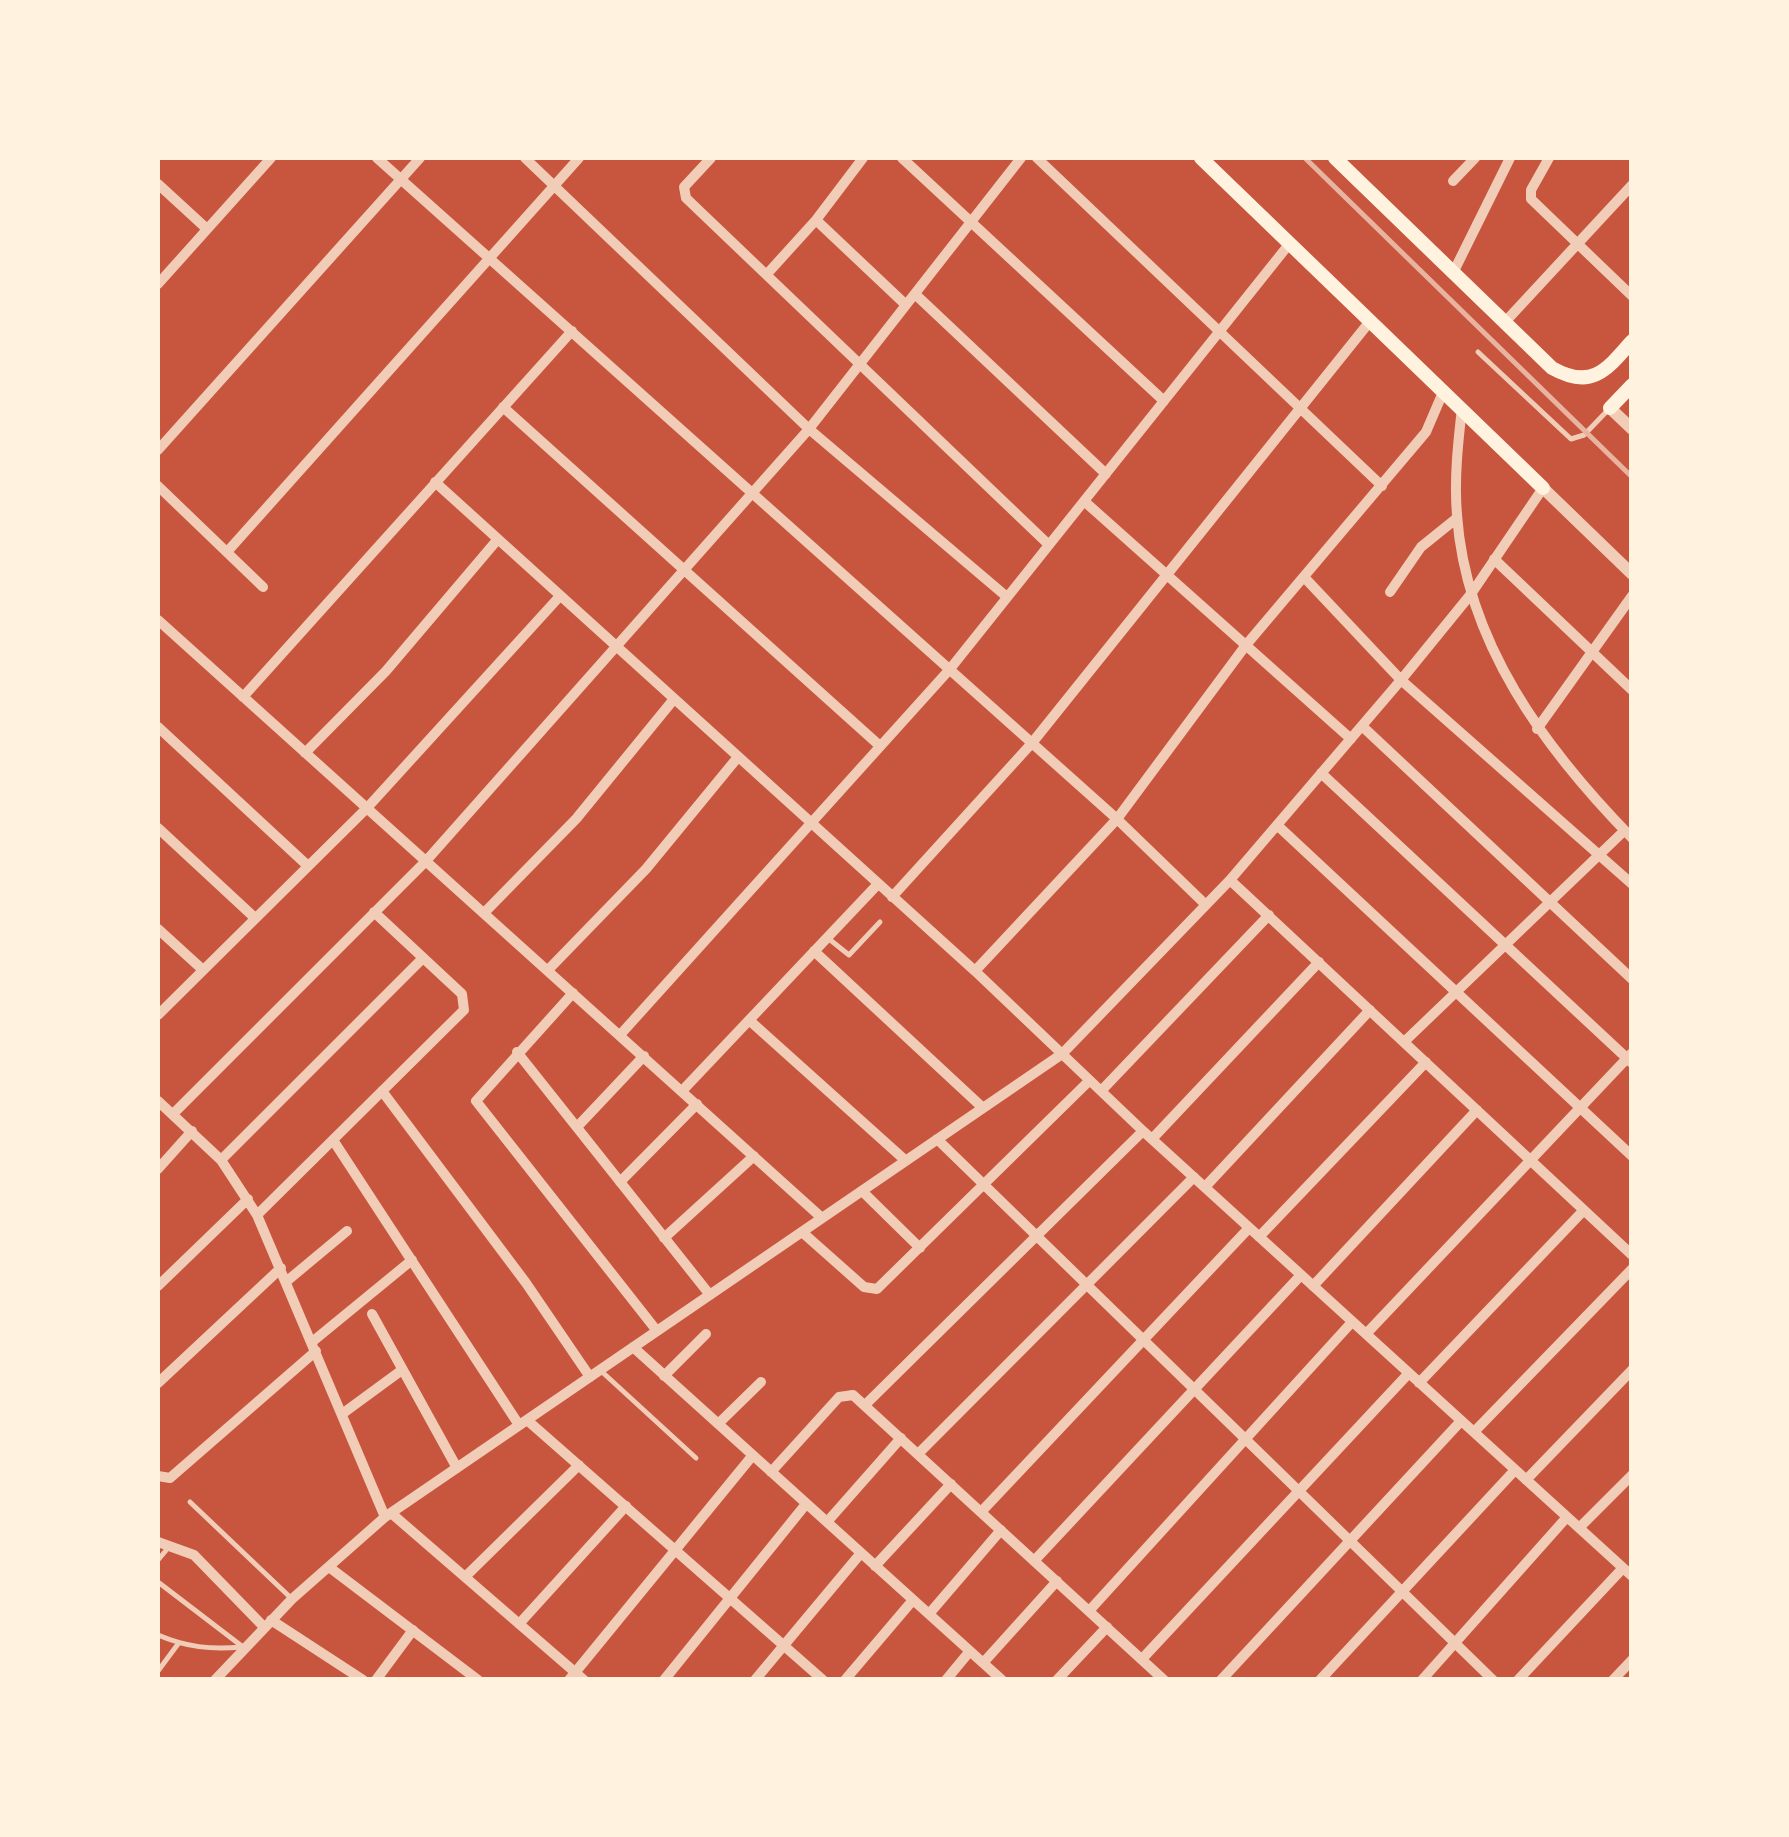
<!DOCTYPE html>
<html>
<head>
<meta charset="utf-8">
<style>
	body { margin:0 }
	#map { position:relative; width:1789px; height:1837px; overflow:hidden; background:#c8553d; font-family:"Sofia Sans Condensed",sans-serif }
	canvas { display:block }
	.frame { position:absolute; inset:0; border:160px solid #fff3e0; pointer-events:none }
</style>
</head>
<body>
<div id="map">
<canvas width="1789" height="1837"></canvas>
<div class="frame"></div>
</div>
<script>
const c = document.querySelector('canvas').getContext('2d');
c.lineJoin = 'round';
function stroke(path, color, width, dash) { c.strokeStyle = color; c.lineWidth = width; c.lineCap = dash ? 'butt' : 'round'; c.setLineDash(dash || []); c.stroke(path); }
const service = new Path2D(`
	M1478,352L1571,439L1584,435L1608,410
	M829,939L849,955L880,922
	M600,1370L696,1458
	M190,1502L292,1599
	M158,1560L168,1548
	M158,1582L243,1647
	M158,1635C186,1647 211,1650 242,1647
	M158,1671L178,1644`);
const minor = new Path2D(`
	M377,158L1117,819L1206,905
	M525,158L809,429L1007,597
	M711,158L684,187L686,198L1049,545
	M902,158L1164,401
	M1037,158L1382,486
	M1549,158L1531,190V199L1632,296
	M1453,181L1475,158
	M158,184L207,229
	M816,220L906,305
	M1453,273L1510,158
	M767,274L816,220L863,158
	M158,284L271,158
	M915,294L1106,474
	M1505,322L1632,185
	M503,407L880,746
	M1462,408C1458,443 1454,479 1457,515C1466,643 1545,749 1632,838
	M158,450L420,158
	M435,482L975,971L1143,1131L1632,1576
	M158,486L263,587
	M1084,501L1351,739
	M227,552L579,158
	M1494,559L1632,690
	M1304,577L1401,680L1632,884
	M1390,592L1421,547L1457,518
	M158,620L822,1218
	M243,697L572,331
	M1362,726L1632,979
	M158,727L308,866
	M1537,729L1632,596
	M305,753L386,671L498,539
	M1321,773L1632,1063
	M1277,825L1632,1156
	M158,828L255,918
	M1230,880L1632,1255
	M892,897L1032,743L1371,320
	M485,912L576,819L674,699
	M158,929L203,970
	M814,951L983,1108
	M548,970L646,869L738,757
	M975,971L1117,819L1246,645L1426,432L1444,390
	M573,993L476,1101L657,1331
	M158,1015L367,808L560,596
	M749,1020L906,1161
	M620,1035L950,669L1290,243
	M1404,1042L1624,831
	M517,1052L710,1295
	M382,1091L526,1283L590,1377
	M682,1091L878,884
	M1101,1091L1269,915
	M158,1101L221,1160L257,1215L385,1517
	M173,1114L426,861L809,429L1021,158
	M577,1127L644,1056
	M937,1139L1493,1680
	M1152,1139L1319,962
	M333,1140L519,1425
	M221,1160L423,958
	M158,1169L192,1131
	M620,1182L697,1104
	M1205,1187L1370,1010
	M862,1191L920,1248
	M257,1215L464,1010L462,994L374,912
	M802,1232L864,1287L877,1289L1089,1081
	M1259,1237L1426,1062
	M664,1238L754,1156
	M287,1281L347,1231
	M158,1286L248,1199
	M1313,1286L1477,1110
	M372,1314L457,1468
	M1366,1334L1632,1053
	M312,1342L412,1260
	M633,1347L1002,1680
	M664,1376L706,1334
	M158,1383L281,1268
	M1419,1383L1584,1210
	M865,1405L1143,1131
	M342,1414L402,1370
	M527,1420L823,1680
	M718,1424L761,1382
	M1474,1432L1632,1269
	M918,1454L1194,1177
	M771,1472L839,1397L853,1395L1164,1680
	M158,1476L170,1478L316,1351
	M1526,1480L1632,1370
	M981,1512L1249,1228
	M391,1513L584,1680
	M827,1522L901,1438
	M1579,1528L1632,1475
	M158,1542L194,1555L264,1627
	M1034,1561L1301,1275
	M875,1566L951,1484
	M329,1567L478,1680
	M465,1577L579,1465
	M1089,1611L1352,1322
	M929,1614L1001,1530
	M271,1620L363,1680
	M519,1624L626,1506
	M1142,1659L1409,1373
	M983,1663L1057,1581
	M215,1680L292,1599L385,1517L1062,1054L1230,880L1401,680L1471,594L1543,488
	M376,1680L413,1630
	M569,1680L753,1455
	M664,1680L806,1504
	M755,1680L861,1553
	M845,1680L913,1600
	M946,1680L970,1651
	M1057,1680L1107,1627
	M1221,1680L1461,1421
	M1320,1680L1515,1470
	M1422,1680L1567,1517
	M1518,1680L1623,1568
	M1613,1680L1632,1660`);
const tertiary = new Path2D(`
	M1610,408L1632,429
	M1543,488L1632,574`);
const secondary = new Path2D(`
	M1201,158L1543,488
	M1335,158L1552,368C1591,390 1606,371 1632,341
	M1610,408L1632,385`);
const rail = new Path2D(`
	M1305,158L1632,477`);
stroke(service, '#f1ccb7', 5);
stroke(minor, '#f1ccb7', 10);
stroke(tertiary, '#f1ccb7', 12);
stroke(secondary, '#fff3e0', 14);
stroke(rail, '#e9b49f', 5);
</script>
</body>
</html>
